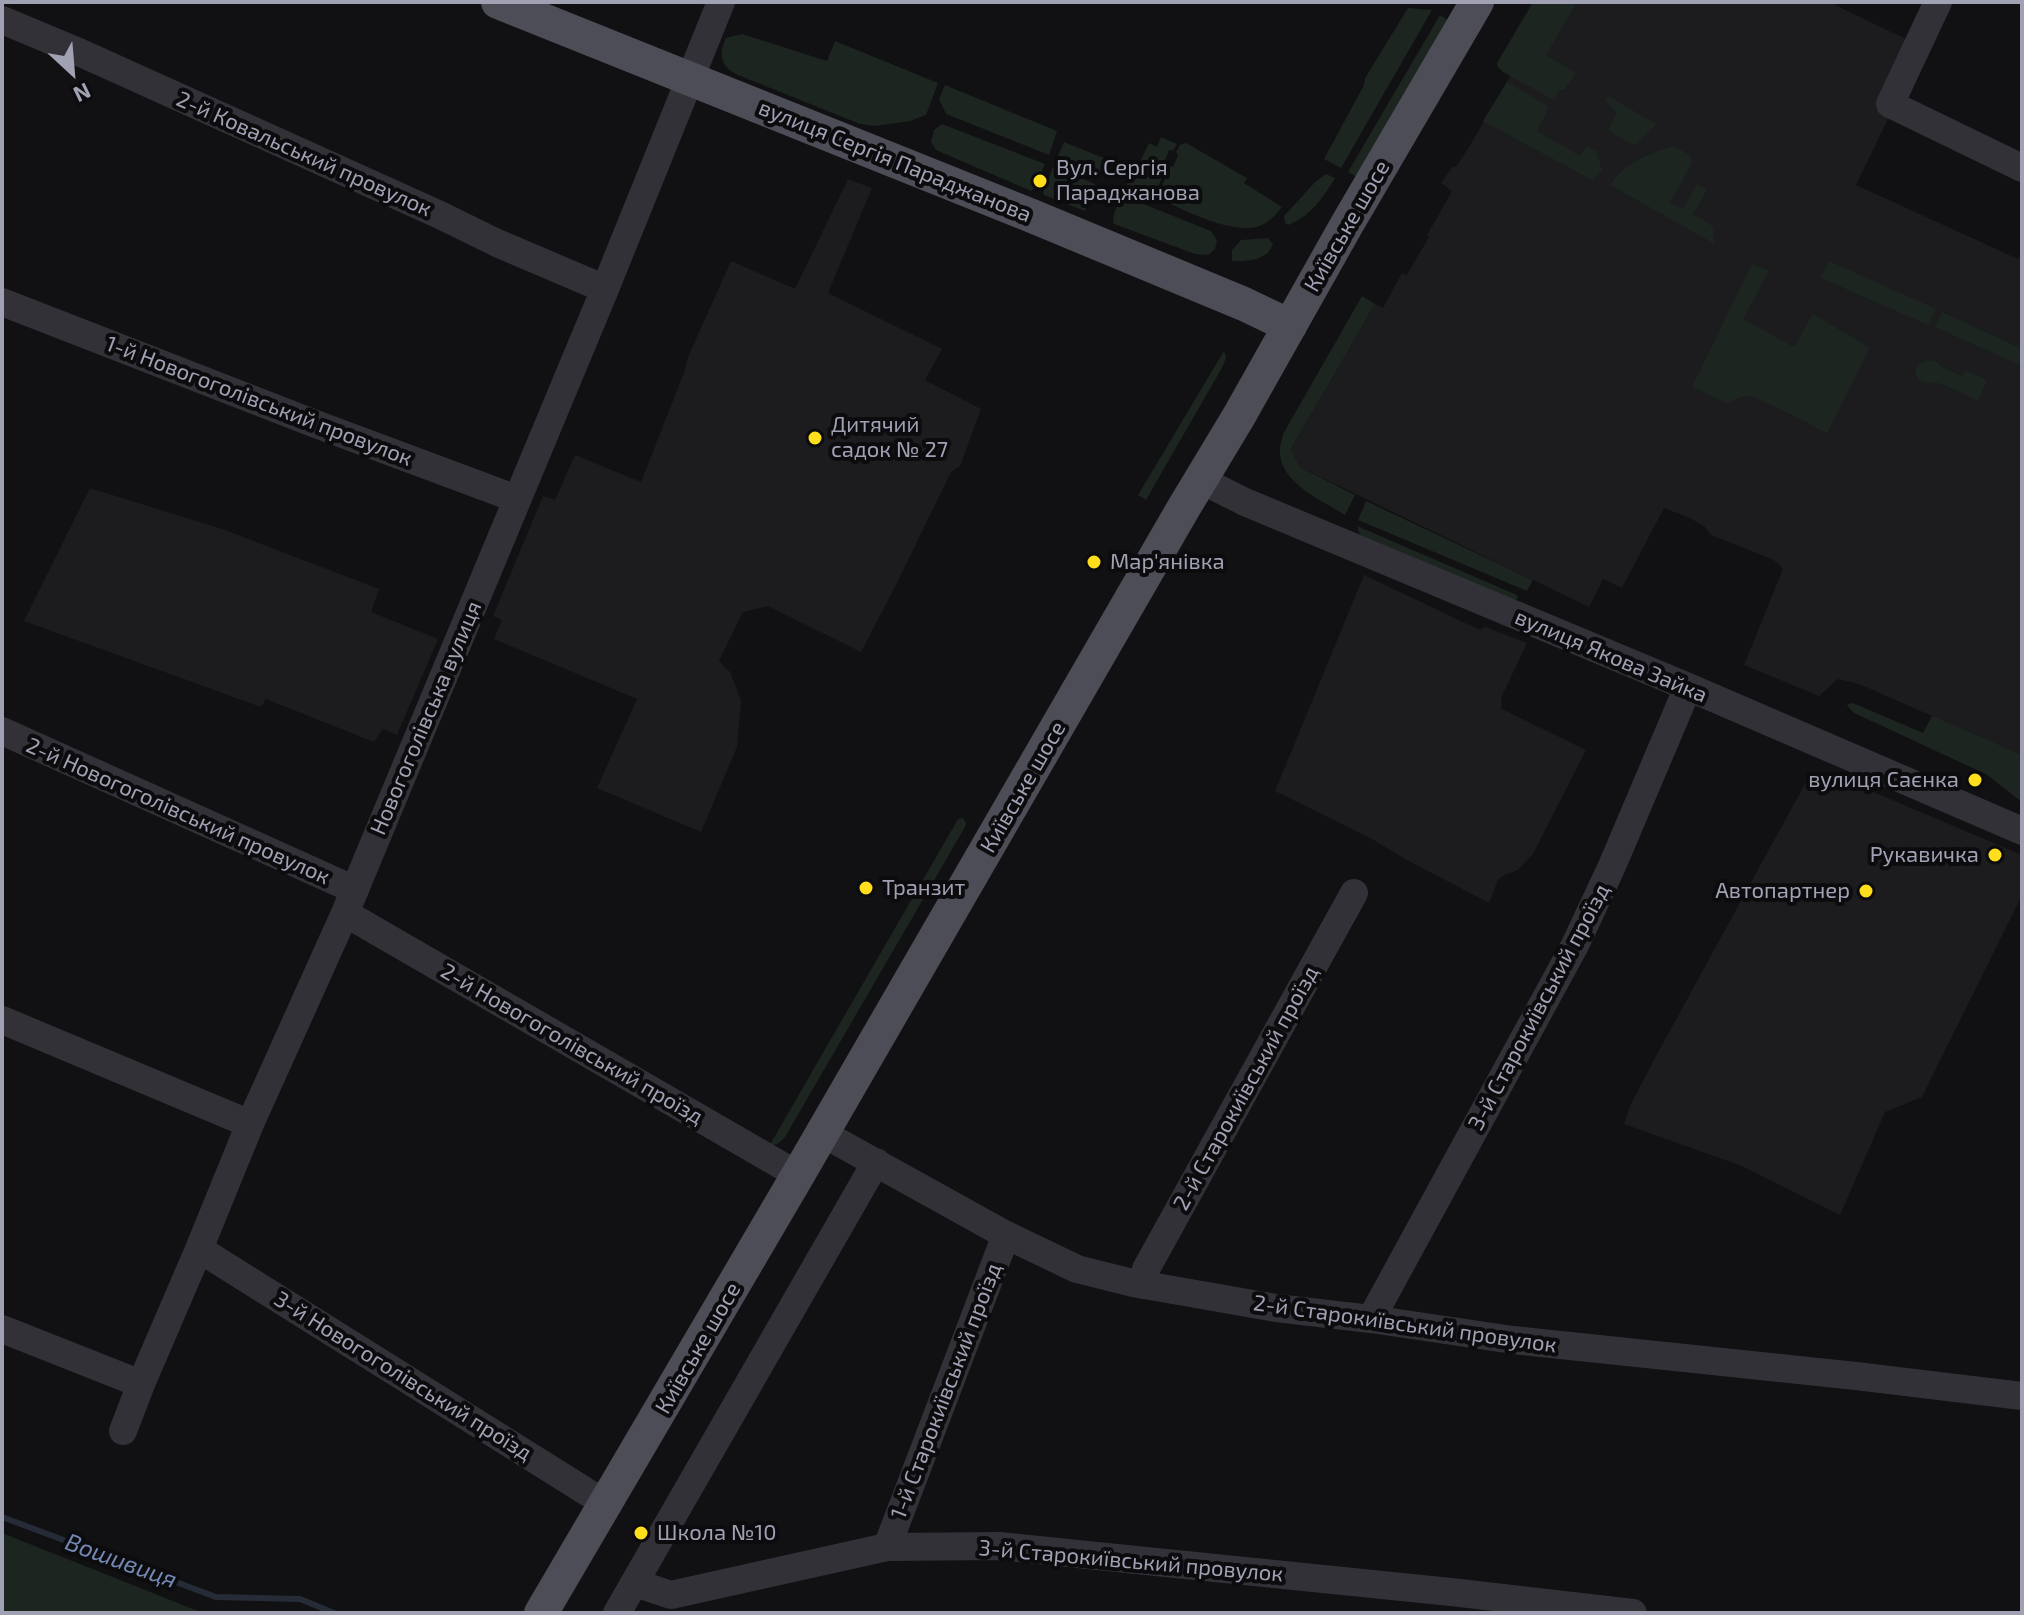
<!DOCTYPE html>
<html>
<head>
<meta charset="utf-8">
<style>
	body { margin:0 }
	#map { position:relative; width:2024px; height:1615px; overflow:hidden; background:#111012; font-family:"Exo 2",sans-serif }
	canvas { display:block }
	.frame { position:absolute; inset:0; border:4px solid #a0a2b4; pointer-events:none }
	.north { position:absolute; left:32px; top:32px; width:80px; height:80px; -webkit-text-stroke:6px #0c0b0d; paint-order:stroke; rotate:154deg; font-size:22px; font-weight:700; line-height:32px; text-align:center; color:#a0a2b4 }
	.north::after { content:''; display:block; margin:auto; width:28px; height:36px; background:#a0a2b4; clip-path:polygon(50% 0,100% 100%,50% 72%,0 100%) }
</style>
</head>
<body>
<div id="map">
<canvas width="2024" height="1615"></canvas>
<div class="frame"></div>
<div class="north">N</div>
</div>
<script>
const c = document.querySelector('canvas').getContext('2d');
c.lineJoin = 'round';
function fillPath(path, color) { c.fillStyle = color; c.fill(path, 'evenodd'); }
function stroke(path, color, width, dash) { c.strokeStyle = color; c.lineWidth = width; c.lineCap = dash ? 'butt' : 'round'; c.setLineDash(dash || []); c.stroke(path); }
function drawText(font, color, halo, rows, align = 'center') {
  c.font = font + ' "Exo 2",sans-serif'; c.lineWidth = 8; c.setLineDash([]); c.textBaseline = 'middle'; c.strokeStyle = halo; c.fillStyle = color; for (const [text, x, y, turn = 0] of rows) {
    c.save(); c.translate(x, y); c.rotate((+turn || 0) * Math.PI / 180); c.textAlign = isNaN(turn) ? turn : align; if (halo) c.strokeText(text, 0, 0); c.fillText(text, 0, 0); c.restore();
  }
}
const built = new Path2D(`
	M1553,2H1836L1835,5L1908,40L1876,108L1889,117L1856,185L2018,259L2022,253V802L1986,774L1918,743L1932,716L1859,684L1838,679L1819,696L1744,665L1783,569L1774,560L1711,535L1704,526L1690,518L1664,508L1622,588L1603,579L1589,607L1300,467L1291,449L1375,304L1383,308L1402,273L1407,275L1429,237L1427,235L1452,191L1441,183L1453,166L1456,167L1469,147Z
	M848,179L872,188L828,293L942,349L925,380L981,409L960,466L951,472L895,587L861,652L768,606L743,612L719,661L730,672L741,700L737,747L701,832L597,788L637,699L494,639L502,620L493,616L543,496L555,500L575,455L641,482L685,370L688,357L731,261L795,289Z
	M90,488L225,530L379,589L371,612L438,639L397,735L383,729L374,742L266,699L261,707L24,621Z
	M1364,575L1480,630L1486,627L1527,643L1501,698L1502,709L1586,750L1533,854L1518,870L1502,876L1498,880L1489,903L1407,860L1372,839L1275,791Z
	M1831,774L2022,855V895L1922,1097L1885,1112L1840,1215L1742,1166L1624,1124L1630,1106L1656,1056L1806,782L1824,790Z`);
const green = new Path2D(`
	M1533,2H1577L1546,55L1576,73L1564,90L1560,89L1554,100L1503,72L1497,66V63Z
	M1408,8L1432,10L1341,168L1324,159L1364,85L1365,78Z
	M1440,15L1448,20L1357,177L1348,172Z
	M742,34L827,61L835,41L938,83L926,115L910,121L875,126L860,124L738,75C721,68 718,54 726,38Z
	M1507,82L1549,107L1537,131L1580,156L1587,146L1596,150L1602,170L1592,180L1483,121Z
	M945,85L1057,131L1049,155L946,114L939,99Z
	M1608,96L1656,124L1637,144L1633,145L1608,130L1617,113L1606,101Z
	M942,124L1045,164L1034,189L1031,191L936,150L931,142L934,130Z
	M1161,137L1177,144L1173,151L1169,150L1164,163L1167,165L1154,197L1126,186L1133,170H1136L1149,143L1157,147Z
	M1064,142L1106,159L1099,175L1057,158Z
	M1186,143L1247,178L1244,183L1282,207C1277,213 1272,220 1264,224C1238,239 1183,209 1157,198L1170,166L1173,167L1178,155L1176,152L1180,145Z
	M1671,147H1676L1692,157L1691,165L1670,202L1683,209L1697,184L1707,190L1693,214L1714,227L1713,235L1715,244L1610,185C1623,165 1648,153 1671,147Z
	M1053,167L1095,184L1085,211L1044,195L1043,193Z
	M1326,174L1335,178C1323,198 1311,216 1288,225L1285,223L1284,216L1316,181Z
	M1126,197L1211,231L1217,240L1215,249L1208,255L1195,254L1114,224C1111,215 1118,202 1126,197Z
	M1268,238L1273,244C1268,260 1247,262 1232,261V250L1241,240Z
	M1829,261L1936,309L1928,325L1821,278Z
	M1752,264L1769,271L1743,319L1794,347L1813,314L1867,346L1869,349L1827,433C1810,425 1761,397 1746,396C1739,396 1733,401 1728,404L1692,387Z
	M1362,296L1375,304L1291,449L1300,467L1355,495L1345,515C1323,501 1282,484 1280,454C1279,447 1282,440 1283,434Z
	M1942,312L2022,349V366L1935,327Z
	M1224,351L1226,357L1223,366L1146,500L1138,495Z
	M1927,360L1935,361L1942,367L1962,376L1966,371L1987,380L1978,401C1965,395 1950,386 1937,383C1931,382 1924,385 1919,379C1911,370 1919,363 1927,360Z
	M1366,501L1533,580L1527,591L1358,520Z
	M1357,526L1517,595L1518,598L1515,601L1360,535Z
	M1853,703L1923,733L1932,716L2022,755V802L1986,774L1854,713L1849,708L1847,704Z
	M963,818L966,823L965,827L785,1137L779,1143L768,1148L958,819Z
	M2,1533L203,1613H2Z`);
const stream = new Path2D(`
	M2,1517L216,1597L300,1599L334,1613`);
const minor = new Path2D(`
	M1938,2L1890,104L2022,168
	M2,20L81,53L440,215L497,243L605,289
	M2,302L313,423L517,499
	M1201,480L1245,502L1688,687L2022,831
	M2,731L355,890
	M345,913L798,1175
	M2,1020L250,1124
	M822,1133L1006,1235L1077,1269L1133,1283L1276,1308L1371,1319L1513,1340L1856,1376L2022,1396
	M199,1249L606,1504
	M1143,1285L1146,1269L1354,893
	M1371,1319L1575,945L1612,866L1688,687
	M2,1329L141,1384
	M123,1431L141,1384L199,1249L250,1124L345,913L605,289L721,2
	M887,1547L1006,1235
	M635,1583L671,1595L887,1547L999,1546L1451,1592L1633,1613
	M617,1613L876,1162`);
const major = new Path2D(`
	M498,2L1032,216L1244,304L1290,326
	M541,1613L798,1175L1183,509L1239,416L1346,226L1477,2`);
const markers = [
	[1040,181,8,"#ffde1b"],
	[815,438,8,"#ffde1b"],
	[1094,562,8,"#ffde1b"],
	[1975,780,8,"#ffde1b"],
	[1995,855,8,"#ffde1b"],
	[866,888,8,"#ffde1b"],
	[1866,891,8,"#ffde1b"],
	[641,1533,8,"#ffde1b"]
];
const streetNames = [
	["2-й Ковальський провулок",304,154,24],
	["вулиця Сергія Параджанова",895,161,22],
	["Київське шосе",1347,226,-60],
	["1-й Новогоголівський провулок",259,401,21],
	["вулиця Якова Зайка",1611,656,23],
	["Новогоголівська вулиця",426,718,-67],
	["Київське шосе",1023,787,-60],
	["2-й Новогоголівський провулок",178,811,24],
	["3-й Старокиївський проїзд",1539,1007,-62],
	["2-й Новогоголівський проїзд",572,1044,30],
	["2-й Старокиївський проїзд",1246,1088,-61],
	["2-й Старокиївський провулок",1405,1324,8],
	["Київське шосе",698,1348,-60],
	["3-й Новогоголівський проїзд",403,1376,32],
	["1-й Старокиївський проїзд",946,1391,-69],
	["3-й Старокиївський провулок",1131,1561,5]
];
const poiNames = [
	["Вул. Сергія",1056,168],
	["Параджанова",1056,193],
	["Дитячий",831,425],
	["садок № 27",831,450],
	["Мар'янівка",1110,562],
	["вулиця Саєнка",1959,780,"right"],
	["Рукавичка",1979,855,"right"],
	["Транзит",882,888],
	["Автопартнер",1850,891,"right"],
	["Школа №10",657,1533]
];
const waterNames = [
	["Вошивиця",121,1561,20]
];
fillPath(built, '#1c1c1f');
fillPath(green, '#1c251f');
stroke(stream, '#262c37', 6);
stroke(minor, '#313137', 28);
stroke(major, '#4d4d57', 34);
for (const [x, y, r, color] of markers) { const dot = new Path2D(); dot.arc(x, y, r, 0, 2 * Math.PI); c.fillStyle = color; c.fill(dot); stroke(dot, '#0c0b0d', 3); }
drawText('22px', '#a0a2b4', '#0c0b0d', streetNames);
drawText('22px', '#a0a2b4', '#0c0b0d', poiNames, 'left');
drawText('italic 24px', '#7389b4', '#0c0b0d', waterNames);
</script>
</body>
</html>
